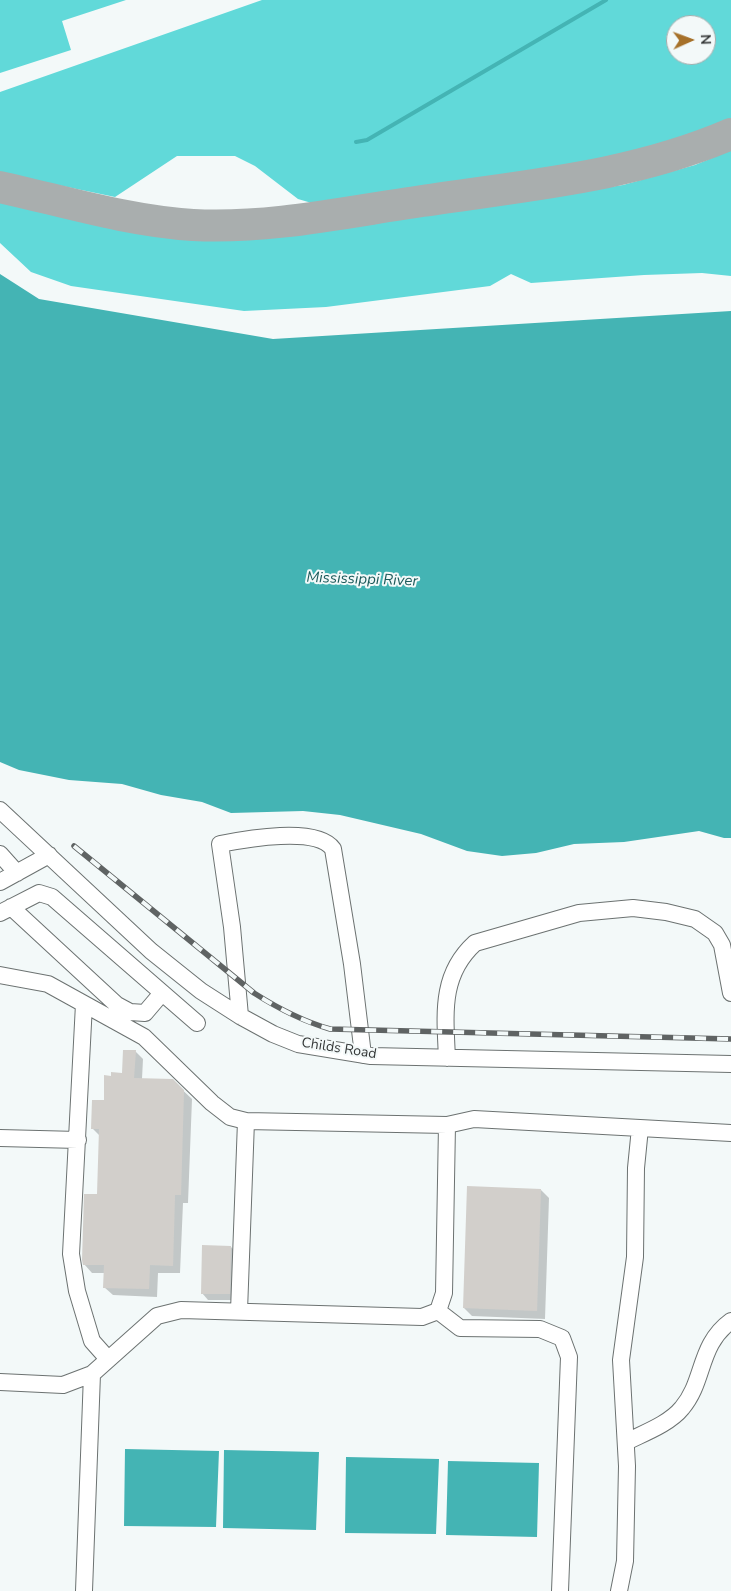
<!DOCTYPE html>
<html>
<head>
<meta charset="utf-8">
<style>
	body { margin:0 }
	#map { position:relative; width:731px; height:1591px; overflow:hidden; background:#f3f9f9; font-family:"Nunito Sans",sans-serif }
	canvas { display:block }
	.north { position:absolute; left:666px; top:15px; width:50px; height:50px; box-sizing:border-box; background:#f3f9f9; border:1px solid #a7abab; border-radius:50%; rotate:88deg; font-size:14px; font-weight:700; line-height:20px; text-align:center; color:#343737 }
	.north::after { content:''; display:block; margin:auto; width:18px; height:22px; background:#a6712a; clip-path:polygon(50% 0,100% 100%,50% 72%,0 100%) }
</style>
</head>
<body>
<div id="map">
<canvas width="731" height="1591"></canvas>
<div class="north">N</div>
</div>
<script>
const c = document.querySelector('canvas').getContext('2d');
c.lineJoin = 'round';
function fillPath(path, color) { c.fillStyle = color; c.fill(path, 'evenodd'); }
function stroke(path, color, width, dash) { c.strokeStyle = color; c.lineWidth = width; c.lineCap = dash ? 'butt' : 'round'; c.setLineDash(dash || []); c.stroke(path); }
function drawText(font, color, halo, rows, align = 'center') {
  c.font = font + ' "Nunito Sans",sans-serif'; c.lineWidth = 4; c.setLineDash([]); c.textBaseline = 'middle'; c.strokeStyle = halo; c.fillStyle = color; for (const [text, x, y, turn = 0] of rows) {
    c.save(); c.translate(x, y); c.rotate((+turn || 0) * Math.PI / 180); c.textAlign = isNaN(turn) ? turn : align; if (halo) c.strokeText(text, 0, 0); c.fillText(text, 0, 0); c.restore();
  }
}
const green = new Path2D(`
	M0,0H126L62,21L71,50L0,73Z
	M262,0H731V119C690,137 649,150 605,160L315,204L298,199L255,166L235,156H177L115,197L0,173V92ZM676,25H706V55H676Z
	M731,150V276L702,273L644,275L531,283L511,274L490,286L326,307L244,311L71,286L31,272L0,243V201C57,214 114,230 172,236C202,240 233,239 263,238L623,185L695,165Z`);
const water = new Path2D(`
	M0,274L39,299L273,339L731,311V838H724L699,831L624,842L574,844L536,853L502,856L467,851L421,834L340,815L303,811L231,813L202,802L161,795L122,784L69,780L19,770L0,762Z
	M125,1449L219,1451L216,1527L124,1526Z
	M224,1450L319,1452L316,1530L223,1528Z
	M346,1457L439,1459L436,1534L345,1533Z
	M448,1461L539,1463L537,1537L446,1535Z`);
const shadow = new Path2D(`
	M135,1051L143,1059L142,1079L172,1080L192,1099L188,1203H183L180,1273H158L157,1297L113,1295L104,1287L105,1273H92L84,1264L98,1195L100,1136L92,1128L105,1102L113,1077L123,1074Z
	M541,1190L549,1198L545,1319L472,1316L464,1308Z
	M231,1247L237,1253L235,1300H208L202,1293Z`);
const stream = new Path2D(`
	M356,142L367,140L606,0`);
const taxiway = new Path2D(`
	M0,187C63,201 128,221 193,225C270,229 346,212 422,201C528,185 631,177 731,134`);
const building = new Path2D(`
	M123,1050H136L134,1078L173,1079L184,1090L181,1195H175L173,1266L150,1265L149,1289L103,1288L104,1265H83L82,1260L84,1194H97L99,1129H91L92,1100H104V1075L111,1076V1072L122,1073Z
	M467,1186L541,1189L537,1311L463,1308Z
	M202,1245L231,1246L230,1294H201Z`);
const minor = new Path2D(`
	M0,810L151,951L201,991L240,1016L273,1034L298,1044L371,1056L731,1064
	M0,854L17,873
	M0,882L49,855
	M11,907L117,1005L130,1012L145,1013L162,993
	M0,913L39,893L52,897L197,1023
	M0,975L48,984L144,1037L212,1103L230,1117L246,1121
	M84,1004L71,1254L77,1291L92,1341L108,1359
	M240,1016L232,927L220,844C246,839 317,826 333,849L352,964L363,1055
	M447,1058C445,1014 440,975 475,943L579,913L633,908L666,912L695,919L715,933L722,945L731,993
	M447,1125L444,1293L438,1311L460,1328L540,1329L562,1338L569,1357L560,1591
	M0,1138L78,1140
	M239,1311L246,1121L447,1125L474,1119L640,1128
	M0,1382L63,1385L92,1374L157,1316L181,1310L422,1317L438,1311
	M626,1442C644,1433 669,1424 682,1408C705,1381 698,1345 731,1321
	M84,1591L92,1374
	M619,1591L625,1561L627,1466L621,1360L635,1257L636,1168L640,1128L731,1133`);
const rail = new Path2D(`
	M74,846L254,993C279,1009 302,1021 330,1029L731,1039`);
const streetNames = [
	["Childs Road",339,1049,9]
];
const waterNames = [
	["Mississippi River",362,580,2]
];
fillPath(green, '#61d9d9');
fillPath(water, '#44b4b4');
fillPath(shadow, '#0003');
stroke(stream, '#44b4b4', 4);
stroke(taxiway, '#a9aeae', 32);
fillPath(building, '#d2cfcb');
stroke(minor, '#6c7271', 18);
stroke(minor, '#fff', 16);
stroke(rail, '#5f6363', 5.5);
stroke(rail, '#f3f9f9', 4, [11]);
drawText('14px', '#343737', '#f3f9f9', streetNames);
drawText('italic 15px', '#1c5a5a', '#f3f9f9', waterNames);
</script>
</body>
</html>
